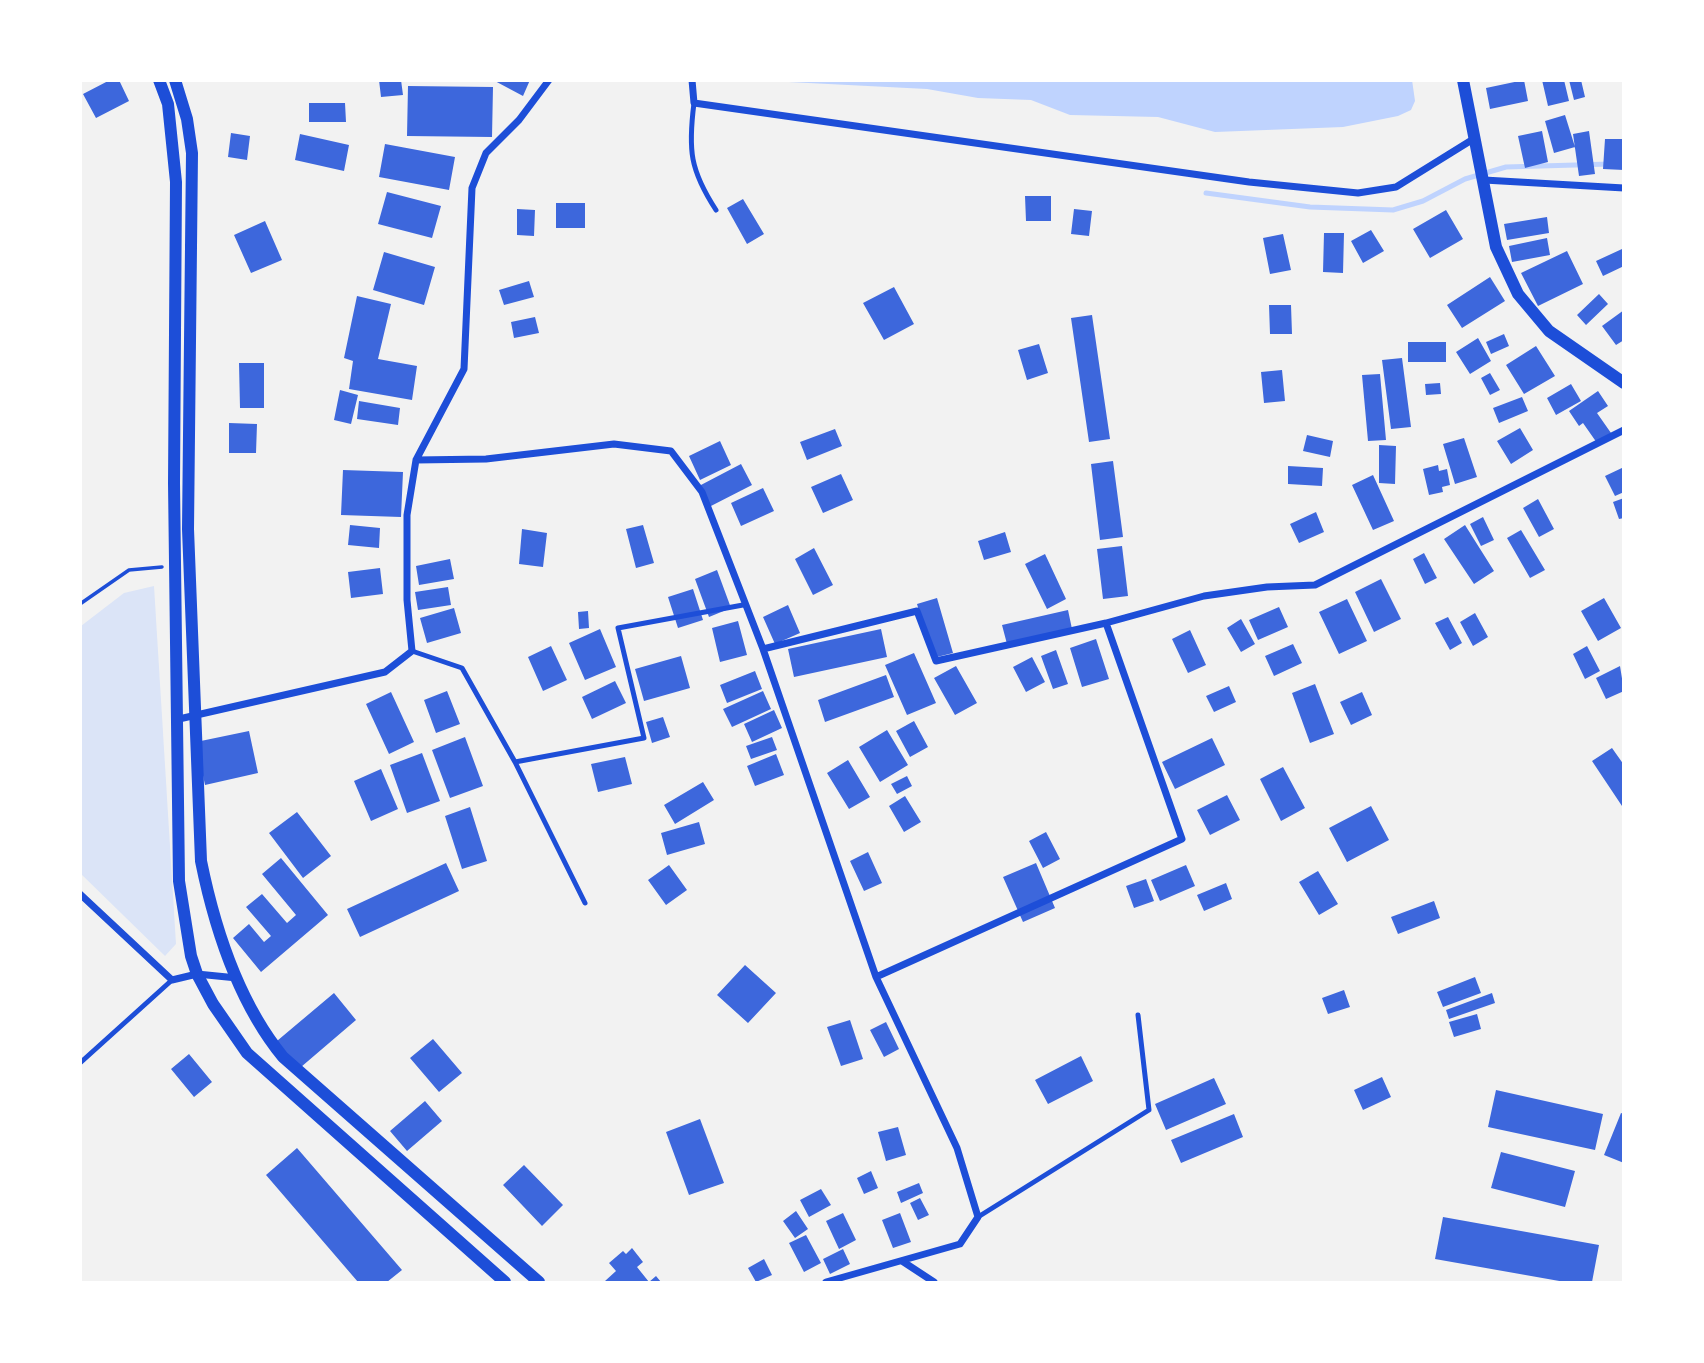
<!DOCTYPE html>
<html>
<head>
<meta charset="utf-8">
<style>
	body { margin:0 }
	#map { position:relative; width:1704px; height:1363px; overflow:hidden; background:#f2f2f2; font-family:Figtree,sans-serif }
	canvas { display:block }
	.frame { position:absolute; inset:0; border:82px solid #fff; pointer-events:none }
</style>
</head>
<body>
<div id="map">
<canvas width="1704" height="1363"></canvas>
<div class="frame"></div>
</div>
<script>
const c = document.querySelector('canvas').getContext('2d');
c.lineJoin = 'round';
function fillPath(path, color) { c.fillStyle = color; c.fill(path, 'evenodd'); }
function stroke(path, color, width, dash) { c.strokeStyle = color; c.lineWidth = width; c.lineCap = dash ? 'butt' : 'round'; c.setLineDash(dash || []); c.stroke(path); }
const green = new Path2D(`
	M154,586L176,944L165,956L80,873L81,626L124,593Z`);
const water = new Path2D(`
	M1412,80L1415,101L1411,110L1398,116L1343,127L1215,132L1158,117L1070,115L1031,100L978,98L927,89L769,81Z`);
const stream = new Path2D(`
	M1206,193L1310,207L1393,210L1423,201L1465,179L1506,167L1610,164`);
const building = new Path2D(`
	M110,80H119L129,101L96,118L83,94Z
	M379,80H401L403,95L381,97Z
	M493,80H530L523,96Z
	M1524,80L1528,101L1490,109L1486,88Z
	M1542,80H1564L1569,101L1548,106Z
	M1569,80H1581L1585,97L1574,100Z
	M408,86L493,87L492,137L407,136Z
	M309,103H345L346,122H309Z
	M1565,115L1575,147L1554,153L1545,121Z
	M1542,131L1548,162L1525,168L1518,136Z
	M1589,131L1595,174L1579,176L1573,134Z
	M231,133L250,136L247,160L228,157Z
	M300,134L349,145L344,171L295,160Z
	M1605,139H1624V170L1603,169Z
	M385,144L455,157L449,190L379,177Z
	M387,192L441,206L432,238L378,224Z
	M1025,196H1051V221H1026Z
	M743,199L764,234L747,244L727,208Z
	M556,203H585V228H556Z
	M517,209L535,210L534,236L517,235Z
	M1074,209L1092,211L1089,236L1071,234Z
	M1446,210L1463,239L1430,258L1413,229Z
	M1547,217L1549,233L1507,240L1504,224Z
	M265,221L282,260L251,273L234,235Z
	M1371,230L1384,251L1363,263L1351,241Z
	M1324,233H1344L1343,273L1323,272Z
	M1283,234L1291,270L1270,274L1263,238Z
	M1547,238L1550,255L1512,262L1509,246Z
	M1622,249L1624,266L1603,276L1596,261Z
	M1567,251L1583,284L1538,306L1521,273Z
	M384,252L435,267L424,305L373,290Z
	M1490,277L1505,301L1462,328L1447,305Z
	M529,281L534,297L504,305L499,290Z
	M894,287L914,324L884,340L863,303Z
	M1599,294L1608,304L1586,325L1577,315Z
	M357,296L391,304L378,359L417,366L412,400L349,389L353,361L344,358Z
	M1269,305H1291L1292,334H1270Z
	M1624,310V340L1616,345L1602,326Z
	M1092,315L1110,439L1089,442L1071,318Z
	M535,317L539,333L514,338L511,322Z
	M1504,334L1509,346L1491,354L1486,342Z
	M1478,338L1491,361L1470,374L1456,352Z
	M1408,342H1446V362H1408Z
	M1039,344L1048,373L1027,380L1018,350Z
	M1536,346L1555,376L1524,394L1506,365Z
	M1402,358L1411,427L1391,429L1382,360Z
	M239,363H264V408H240Z
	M1282,370L1285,401L1264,403L1261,372Z
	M1490,373L1500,390L1490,395L1481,378Z
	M1380,374L1386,440L1368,441L1362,375Z
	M1440,383L1441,394L1426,395L1425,384Z
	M1571,384L1581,401L1556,415L1547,398Z
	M340,390L358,395L351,424L334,420Z
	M1598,391L1608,406L1597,413L1611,433L1597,443L1583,423L1579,426L1569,411Z
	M1522,397L1528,411L1499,423L1493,408Z
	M359,401L400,408L398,425L357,419Z
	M229,423L257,424L256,453H229Z
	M1520,428L1533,450L1511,464L1497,441Z
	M835,429L842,446L807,460L800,442Z
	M1307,435L1333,441L1330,457L1303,451Z
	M1464,438L1477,477L1455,484L1443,444Z
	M720,441L731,465L700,480L689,456Z
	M1379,445L1396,446L1395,484L1379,483Z
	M1113,461L1123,537L1100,540L1091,464Z
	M741,464L752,485L709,507L699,486Z
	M1438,465L1439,471L1447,469L1450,485L1442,487L1443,492L1429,495L1423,469Z
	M1288,466L1323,468L1322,486L1288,484Z
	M1624,467V492L1615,496L1605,476Z
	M343,470L403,472L401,517L341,515Z
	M841,474L853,500L823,513L811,487Z
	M1373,475L1394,521L1373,530L1352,485Z
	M763,488L774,511L741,526L731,503Z
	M1624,498V518L1619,519L1613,502Z
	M1538,499L1554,529L1539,537L1523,508Z
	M1316,512L1324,532L1299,543L1290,524Z
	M1483,517L1494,540L1481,546L1470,524Z
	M350,525L380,528L379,548L348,545Z
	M643,525L654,563L636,568L626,529Z
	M1465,525L1494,571L1474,584L1444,539Z
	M522,529L547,533L543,567L519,564Z
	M1521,530L1545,570L1530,578L1507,538Z
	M1005,532L1011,552L984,560L978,541Z
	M1122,546L1128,596L1103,599L1097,549Z
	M814,548L833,585L813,595L795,559Z
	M1424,553L1437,578L1425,584L1413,559Z
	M1045,554L1066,599L1047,609L1025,564Z
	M450,559L454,579L419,585L416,566Z
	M380,568L383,594L351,598L348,572Z
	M717,570L731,608L709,617L695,579Z
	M1381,579L1401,619L1374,632L1355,592Z
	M448,587L451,605L418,610L415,592Z
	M693,589L703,620L678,628L668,597Z
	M937,598L953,653L933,658L917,604Z
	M1604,598L1621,628L1598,641L1581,611Z
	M1347,599L1367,641L1339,654L1319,612Z
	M788,605L800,633L775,644L763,617Z
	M1279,607L1288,627L1258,640L1249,620Z
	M454,608L461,633L427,643L420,618Z
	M1068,610L1072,629L1007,644L1002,625Z
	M588,611L589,628L579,629L578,612Z
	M1475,613L1488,637L1473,646L1460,622Z
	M1448,617L1462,643L1450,650L1435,623Z
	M1241,619L1255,644L1241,652L1227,628Z
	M738,621L747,655L720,662L712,628Z
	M600,629L616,667L585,680L569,643Z
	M881,629L887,657L794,677L788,649Z
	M1190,630L1206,665L1188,673L1172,639Z
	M1096,639L1109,679L1082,687L1070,648Z
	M1293,644L1302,663L1274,676L1265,656Z
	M551,646L567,680L543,691L528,657Z
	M1587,646L1600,671L1585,679L1573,654Z
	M1056,650L1068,684L1053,689L1041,656Z
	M914,653L936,703L907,715L885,665Z
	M681,656L690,688L644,701L635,669Z
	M1032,657L1045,682L1026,692L1013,667Z
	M956,666L977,703L955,715L934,678Z
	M1620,666L1624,691L1606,699L1596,678Z
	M755,671L762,689L727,703L720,685Z
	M886,675L894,697L825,722L818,700Z
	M615,681L626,703L592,719L582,697Z
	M1315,684L1334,734L1310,743L1292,693Z
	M1229,686L1236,702L1214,712L1206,696Z
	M447,691L460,724L436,733L424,700Z
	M763,691L771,709L732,727L723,709Z
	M391,692L414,742L389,754L366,704Z
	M1362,692L1372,715L1351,725L1340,702Z
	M774,710L782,728L752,742L744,724Z
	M663,717L670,737L652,743L646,722Z
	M914,721L928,747L910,757L896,731Z
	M887,730L908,765L880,782L859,747Z
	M249,731L258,773L205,785L196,742Z
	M465,737L483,786L450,798L432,750Z
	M772,737L777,750L751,759L746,746Z
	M1212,738L1225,765L1175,789L1162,762Z
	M1612,748L1624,765V809L1592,761Z
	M422,753L440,801L407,813L390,765Z
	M776,754L784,775L755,786L747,766Z
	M625,757L632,784L598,792L591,764Z
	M848,760L870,797L849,809L827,773Z
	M1283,767L1305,808L1281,821L1260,779Z
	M381,769L398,809L371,821L354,781Z
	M907,776L912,786L897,794L891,784Z
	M703,782L714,800L675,824L664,805Z
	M1227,795L1240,820L1210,835L1197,810Z
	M905,796L921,822L904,832L889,806Z
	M1371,806L1389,840L1347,862L1329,828Z
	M470,807L487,861L462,869L445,816Z
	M297,812L331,856L303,878L269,833Z
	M699,822L705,844L667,855L661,833Z
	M1046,832L1060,859L1043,868L1029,841Z
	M868,852L882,883L864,891L850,861Z
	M281,858L328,915L261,972L233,938L249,924L264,942L271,936L246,907L262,894L287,923L296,915L262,874Z
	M446,863L459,891L360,937L347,909Z
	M1036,863L1055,908L1023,922L1003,877Z
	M669,865L687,890L666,905L648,880Z
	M1186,865L1195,886L1160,901L1151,880Z
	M1318,871L1338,904L1319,915L1299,882Z
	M1146,879L1154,901L1134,908L1126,886Z
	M1226,883L1232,899L1204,911L1197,895Z
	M1434,901L1440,918L1398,934L1391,917Z
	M745,965L776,993L748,1023L717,995Z
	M1475,977L1481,993L1443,1007L1437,992Z
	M1344,990L1350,1007L1328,1014L1322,998Z
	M334,993L356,1020L294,1073L271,1046Z
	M1492,993L1495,1003L1449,1019L1446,1010Z
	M1477,1014L1481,1029L1454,1037L1449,1022Z
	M850,1020L863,1059L841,1066L827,1027Z
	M886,1022L899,1049L884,1057L870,1030Z
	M433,1039L462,1073L439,1092L410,1058Z
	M189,1054L212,1082L194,1097L171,1069Z
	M1081,1056L1093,1081L1048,1104L1035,1080Z
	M1382,1077L1391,1097L1363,1110L1354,1090Z
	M1214,1078L1226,1104L1166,1130L1155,1104Z
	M1496,1090L1603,1114L1595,1150L1488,1127Z
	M425,1101L442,1121L407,1151L390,1131Z
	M1621,1113L1624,1114V1163L1604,1155Z
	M1234,1114L1243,1137L1181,1163L1171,1140Z
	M700,1119L724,1183L689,1195L666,1132Z
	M898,1127L906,1155L886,1161L878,1132Z
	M297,1148L402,1270L387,1282H358L266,1175Z
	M1501,1152L1575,1171L1565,1207L1491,1188Z
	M524,1165L563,1205L542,1226L503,1185Z
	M871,1171L878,1188L864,1194L857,1178Z
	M919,1183L923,1193L901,1203L897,1192Z
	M821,1189L831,1205L809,1217L800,1200Z
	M920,1198L929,1215L918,1220L910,1203Z
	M796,1211L808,1229L795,1238L783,1221Z
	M843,1213L856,1240L839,1249L826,1221Z
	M900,1213L911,1242L893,1248L882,1220Z
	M1443,1217L1599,1245L1592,1282H1565L1435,1259Z
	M806,1235L821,1263L804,1272L789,1243Z
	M632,1248L643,1262L637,1267L649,1282L656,1276L661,1282L605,1281L616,1271L609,1263L623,1251L626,1254Z
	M843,1249L850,1264L830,1274L823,1259Z
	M764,1259L772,1275L756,1282L748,1268Z`);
const path = new Path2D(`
	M80,604L129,570L162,567`);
const service = new Path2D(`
	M694,103C688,150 690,170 716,210
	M412,651L462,668L515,762L644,738L618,628L743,605
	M515,762L585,903
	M80,1063L172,980
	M978,1217L1149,1110L1138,1015`);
const minor = new Path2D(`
	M692,80L694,103L1249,182L1358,193L1396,187L1475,138
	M1484,180L1624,188
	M416,460L486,459L614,444L671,451L702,492L763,649L917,611L936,661L1106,623L1204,596L1267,587L1315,585L1624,430
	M763,649L876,977
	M179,719L385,672L412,651L407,600V515L416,460L464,369L472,188L486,153L519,120L549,80
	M80,894L172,980L197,974L237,978
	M902,1261L934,1282
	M826,1282L960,1244L978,1217L957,1148L876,977L1182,839L1106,623`);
const tertiary = new Path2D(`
	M159,80L168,104L176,182L174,483L179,881L191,956L197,974L213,1004L247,1053L505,1282
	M175,80L187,119L192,153L188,529L201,861C215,930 238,1002 283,1057L539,1282
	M1463,80L1496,247L1518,294L1549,331L1624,383`);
fillPath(green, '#dbe4f7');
fillPath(water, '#bfd3fe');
stroke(stream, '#bfd3fe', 5);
fillPath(building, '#3d67dc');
stroke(path, '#1d4ed8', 3.5);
stroke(service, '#1d4ed8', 5);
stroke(minor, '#1d4ed8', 7);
stroke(tertiary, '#1d4ed8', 12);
</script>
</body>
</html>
